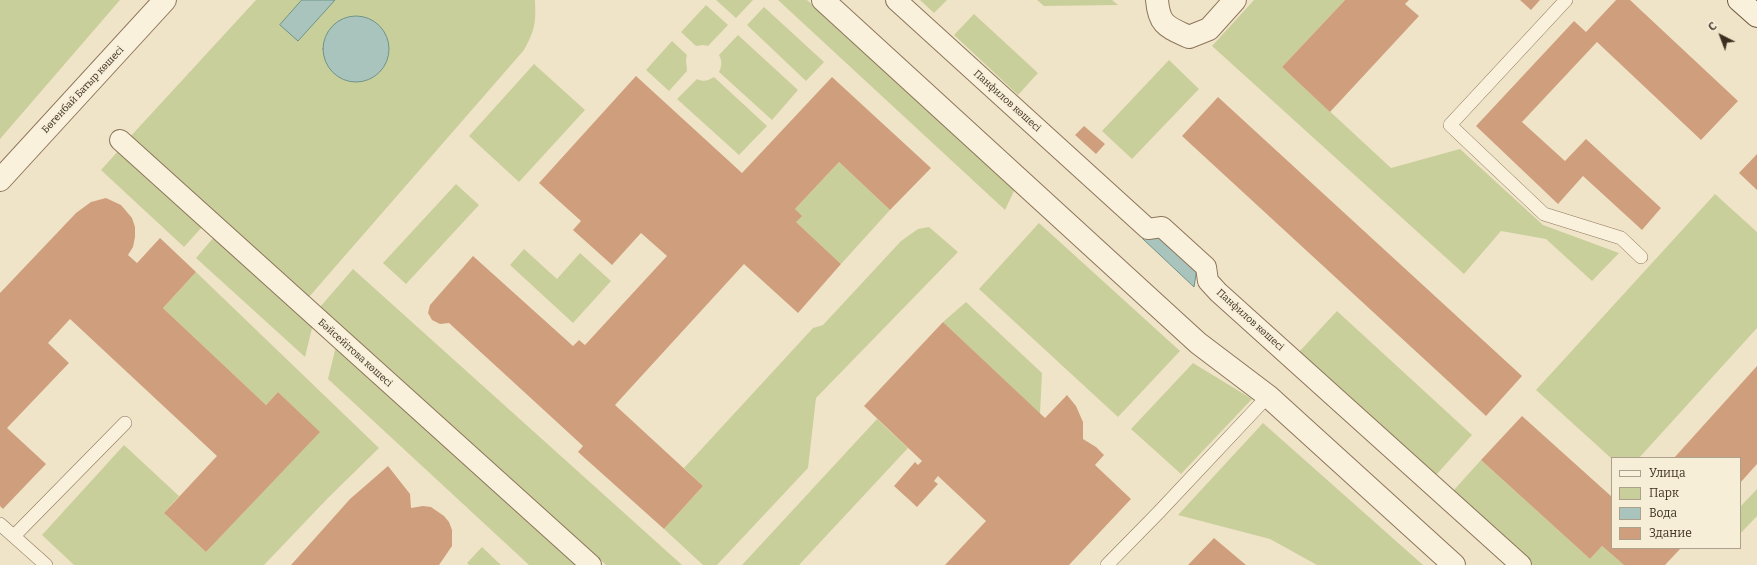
<!DOCTYPE html>
<html>
<head>
<meta charset="utf-8">
<style>
	body { margin:0 }
	#map { position:relative; width:1757px; height:565px; overflow:hidden; background:#f0e4c8; font-family:Bitter,serif }
	canvas { display:block }
	.legend { position:absolute; left:1611px; top:457px; width:130px; height:92px; box-sizing:border-box; background:#f7eed8; border:1px solid #ada18e; margin:0; padding:5px 7px; list-style:none; font-size:12px; color:#3d2e20 }
	.legend li { display:flex; align-items:center; gap:8px; height:20px }
	.legend b { width:20px; border:1px solid #ada18e }
	.north { position:absolute; left:1701px; top:16px; width:40px; height:40px; -webkit-text-stroke:3px #f7eed8; paint-order:stroke; rotate:318deg; font-size:11px; font-weight:700; line-height:16px; text-align:center; color:#3d2e20 }
	.north::after { content:''; display:block; margin:auto; width:14px; height:18px; background:#3d2e20; clip-path:polygon(50% 0,100% 100%,50% 72%,0 100%) }
</style>
</head>
<body>
<div id="map">
<canvas width="1757" height="565"></canvas>
<ul class="legend">
<li><b style="height:5px;background:#faf1dc"></b>Улица</li>
<li><b style="height:11px;background:#c9cf9b"></b>Парк</li>
<li><b style="height:11px;background:#a9c4bc"></b>Вода</li>
<li><b style="height:11px;background:#cf9f7d"></b>Здание</li>
</ul>
<div class="north">С</div>
</div>
<script>
const c = document.querySelector('canvas').getContext('2d');
c.lineJoin = 'round';
function fillPath(path, color) { c.fillStyle = color; c.fill(path, 'evenodd'); }
function stroke(path, color, width, dash) { c.strokeStyle = color; c.lineWidth = width; c.lineCap = dash ? 'butt' : 'round'; c.setLineDash(dash || []); c.stroke(path); }
function drawText(font, color, halo, rows, align = 'center') {
  c.font = font + ' Bitter,serif'; c.lineWidth = 3; c.setLineDash([]); c.textBaseline = 'middle'; c.strokeStyle = halo; c.fillStyle = color; for (const [text, x, y, turn = 0] of rows) {
    c.save(); c.translate(x, y); c.rotate((+turn || 0) * Math.PI / 180); c.textAlign = isNaN(turn) ? turn : align; if (halo) c.strokeText(text, 0, 0); c.fillText(text, 0, 0); c.restore();
  }
}
const green = new Path2D(`
	M0,0H120L0,139Z
	M256,0H535C536,23 535,30 524,50L309,297L129,138ZM354,16C366,17 373,20 381,28L334,73C316,48 324,23 354,16Z
	M716,0H753L736,18Z
	M778,0H807L1015,189L1005,210Z
	M920,0H947L934,13Z
	M1037,0H1112L1118,5L1044,6Z
	M1254,0H1345L1282,67L1391,168L1460,149L1543,225L1619,253L1592,281L1546,239L1501,231L1464,274L1212,46Z
	M706,5L728,25L708,46L703,45L696,46L681,32Z
	M764,7L824,62L806,81L747,25Z
	M974,14L1038,73L1018,95L954,35Z
	M738,35L798,90L772,120L719,72C722,65 722,61 719,55Z
	M672,41L687,55L686,60L687,71L669,91L646,70Z
	M1169,60L1199,89L1132,159L1102,131Z
	M534,64L585,110L519,182L469,136Z
	M714,77L767,126L739,155L677,99L697,79C703,82 708,81 714,77Z
	M120,149L203,226L184,247L101,170Z
	M839,162L890,210L841,264L796,222L795,209Z
	M456,184L479,205L406,284L383,263Z
	M1715,194L1757,232V328L1639,458H1612V459L1536,390Z
	M1039,223L1180,351L1118,417L979,289Z
	M929,227L958,252L816,398L808,468L717,565H703L664,529L703,486L684,468L813,328L823,325L901,241L918,229Z
	M215,236L313,324L305,357L196,258Z
	M524,249L557,279L580,253L611,281L573,323L510,265Z
	M353,269L682,565H606L320,307Z
	M196,272L379,448L328,498L264,565H74L42,535L124,445L179,496L164,513L206,552L319,432L278,392L266,405L163,308Z
	M966,302L1042,373L1040,414L943,322Z
	M1337,311L1472,435L1436,475L1298,353Z
	M336,346L579,565H529L328,379Z
	M1193,363L1252,399L1181,474L1131,429Z
	M877,419L908,448L799,565H742Z
	M1263,423L1423,565H1317L1270,539L1178,515Z
	M1481,460L1590,559L1602,546L1624,565H1533L1453,491Z
	M1757,489V516L1740,534V507Z
	M482,547L501,565H469L467,563Z`);
const water = new Path2D(`
	M302,0H335L298,41L280,25Z
	M323 49a33 33 0 1 1 66 0a33 33 0 1 1-66 0Z
	M1160,234L1197,268L1194,287L1143,239Z`);
const building = new Path2D(`
	M1345,0H1409L1405,4L1419,16L1330,112L1282,67Z
	M1520,0H1540L1531,10Z
	M1616,0H1630L1738,101L1701,140L1597,42L1522,122L1565,161L1586,139L1661,208L1642,230L1583,176L1558,204L1476,126L1574,21L1586,32Z
	M636,76L742,173L832,77L931,168L890,210L839,162L795,209L802,216L796,222L841,264L798,313L744,264L615,405L703,486L664,529L578,452L583,446L449,323L440,324L432,320L428,313L430,305L473,256L573,346L579,340L585,345L667,256L641,233L612,265L573,230L581,221L539,183Z
	M1218,97L1522,376L1486,416L1182,136Z
	M1084,126L1105,144L1096,154L1075,135Z
	M1757,154V190L1739,173Z
	M106,198L121,205L132,218L135,227V237L133,247L128,255L137,263L160,238L196,272L163,308L266,405L278,392L320,432L206,552L164,513L217,456L70,319L48,343L69,363L7,428L46,464L3,509L0,506V293L76,213L91,202Z
	M943,322L1045,418L1067,395L1076,406L1083,422V439L1096,447L1104,455L1095,465L1131,499L1069,565H945L986,521L938,476L934,481L938,484L917,507L894,486L915,462L918,465L922,461L864,406Z
	M1757,366V464L1740,483V458H1674Z
	M1522,416L1612,497V548H1681L1665,565H1624L1602,546L1590,559L1481,460Z
	M388,466L410,494L411,508L423,506L431,507L444,516L449,522L452,530V546L439,565H291L350,499Z
	M1214,538L1246,565H1188Z`);
const service = new Path2D(`
	M1566,0L1450,125L1544,214L1621,238L1641,257
	M0,524L46,565
	M14,536L125,423
	M1107,565L1159,512L1268,396`);
const pedestrian = new Path2D(`
	M896,0L1148,229L1162,227L1206,267L1208,281L1218,292L1521,565
	M120,140L591,565`);
const minor = new Path2D(`
	M823,0L1198,343L1268,396L1454,565
	M1157,0C1159,26 1168,27 1189,37L1209,29L1235,0`);
const tertiary = new Path2D(`
	M0,180L165,0`);
const secondary = new Path2D(`
	M1739,0L1757,16`);
const streetNames = [
	["Бөгенбай Батыр көшесі",83,90,-47],
	["Панфилов көшесі",1007,101,42],
	["Панфилов көшесі",1250,320,42],
	["Бәйсейітова көшесі",355,353,42]
];
fillPath(green, '#c9cf9b');
fillPath(water, '#a9c4bc');
stroke(water, '#6f938a', 1);
fillPath(building, '#cf9f7d');
stroke(service, '#8d765c', 14);
stroke(pedestrian, '#8d765c', 22);
stroke(minor, '#8d765c', 24);
stroke(tertiary, '#8d765c', 24);
stroke(secondary, '#6f573f', 24);
stroke(service, '#faf1dc', 13);
stroke(pedestrian, '#faf1dc', 20);
stroke(minor, '#faf1dc', 22);
stroke(tertiary, '#faf1dc', 22);
stroke(secondary, '#faf1dc', 22);
drawText('10px', '#3d2e20', '#f7eed8', streetNames);
</script>
</body>
</html>
